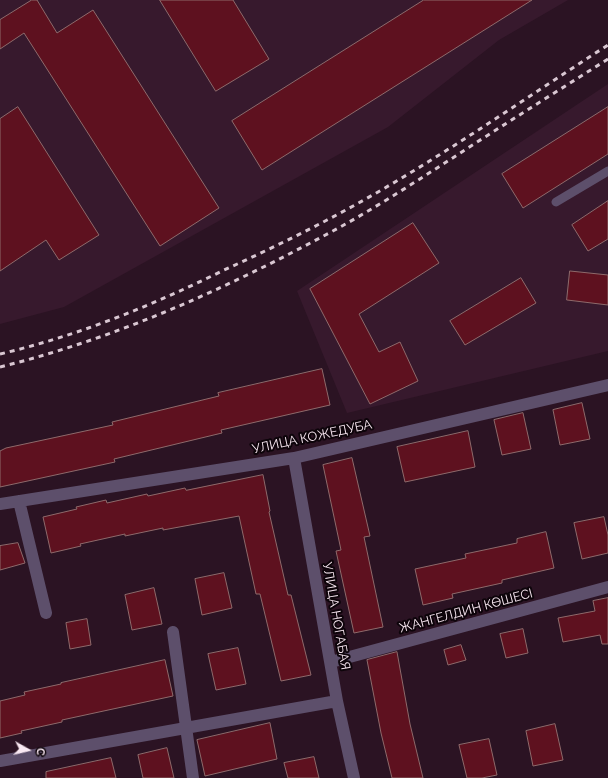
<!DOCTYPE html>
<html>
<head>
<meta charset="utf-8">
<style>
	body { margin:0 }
	#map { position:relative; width:608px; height:778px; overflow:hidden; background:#2b1323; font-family:Raleway,sans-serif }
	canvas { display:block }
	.north { position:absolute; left:8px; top:730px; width:40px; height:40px; -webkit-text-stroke:3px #0d040a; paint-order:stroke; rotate:98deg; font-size:11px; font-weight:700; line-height:16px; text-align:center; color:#f9e8f2 }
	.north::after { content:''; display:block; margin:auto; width:14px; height:18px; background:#f9e8f2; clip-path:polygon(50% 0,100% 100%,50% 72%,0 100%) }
</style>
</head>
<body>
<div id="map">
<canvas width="608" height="778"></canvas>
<div class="north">С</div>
</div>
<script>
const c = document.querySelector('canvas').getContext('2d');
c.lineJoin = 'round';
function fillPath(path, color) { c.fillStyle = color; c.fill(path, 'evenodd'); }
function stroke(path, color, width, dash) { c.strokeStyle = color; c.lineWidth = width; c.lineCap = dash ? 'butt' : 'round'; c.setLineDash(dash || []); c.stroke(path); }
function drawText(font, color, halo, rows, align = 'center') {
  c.font = font + ' Raleway,sans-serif'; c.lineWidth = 4; c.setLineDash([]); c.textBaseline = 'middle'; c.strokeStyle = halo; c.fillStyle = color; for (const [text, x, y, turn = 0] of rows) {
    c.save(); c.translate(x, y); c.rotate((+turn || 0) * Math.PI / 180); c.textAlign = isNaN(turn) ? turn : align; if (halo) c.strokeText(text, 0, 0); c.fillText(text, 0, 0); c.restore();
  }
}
const built = new Path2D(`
	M0,0H568L499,40L388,127L64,307L0,324Z
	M608,84V351L347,413L297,291Z`);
const building = new Path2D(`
	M32,0H37L57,33L93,10L219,208L160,246L24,33L0,49V20Z
	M160,0H233L269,59L216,91Z
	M424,0H532L262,170L232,121Z
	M18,107L99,235L59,260L46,240L0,271V119Z
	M608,107V154L523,208L502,174Z
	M608,201V239L588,251L572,225Z
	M413,223L439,263L359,314L379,352L400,342L418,381L370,404L310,289Z
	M570,271L608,275V305L567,300Z
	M521,278L536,303L465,345L450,321Z
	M322,369L330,405L221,430L222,433L114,459L115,462L0,487V451L6,448L113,425L112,422L219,396L218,393Z
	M582,403L590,439L560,445L553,410Z
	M523,413L531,449L502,455L494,420Z
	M468,431L475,467L405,482L397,447Z
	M352,458L370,536L364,537L383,627L354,633L336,551L341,550L323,465Z
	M263,475L270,511L269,512L288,595H291L311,675L281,681L260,594H256L239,516L163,530V528L125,536V534L80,544L81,546L51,553L43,517L77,509L76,507L106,500L107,503L147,494L148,496L185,488L186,490Z
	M604,517L608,535V553L582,559L574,523Z
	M546,532L554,568L502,580V583L452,594L453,598L423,605L415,569L466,558L465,554L517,543V539Z
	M18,543L25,563L0,570V546Z
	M224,573L232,608L202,615L195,579Z
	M154,588L162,624L132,630L125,595Z
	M608,598V644H602L600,635L563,642L558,618L595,611L593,601Z
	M87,619L91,645L70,649L66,623Z
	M523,629L528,653L506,658L500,634Z
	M461,645L466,660L448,665L444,650Z
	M238,648L246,684L216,690L208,654Z
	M397,652L410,724L423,778H392L381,733L367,660Z
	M165,660L173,696L62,720V722L21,731L22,733L0,738V701L25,695L24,692L61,684V683Z
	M270,723L277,759L205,776L197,740Z
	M555,724L563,760L533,766L526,731Z
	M489,739L497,775L482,778H467L459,745Z
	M167,748L174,778H143L138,755Z
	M314,757L319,778H288L284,763Z
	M111,758L116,778H46V772Z`);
const lane = new Path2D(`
	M556,202L608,171`);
const street = new Path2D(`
	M294,458L337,701L354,778
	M19,501L46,613
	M0,504L294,458L608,385
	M173,632L193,778
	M331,662L608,587
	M0,761L337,701`);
const rail = new Path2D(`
	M0,354C77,336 151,306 222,271C257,255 293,238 327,220C425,169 516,104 608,45
	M0,367C117,338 225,289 331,232C372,210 412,184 451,159C503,125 556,92 608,59`);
const streetNames = [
	["УЛИЦА КОЖЕДУБА",312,437,-12],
	["ЖАНГЕЛДИН КӨШЕСІ",466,611,-15],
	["УЛИЦА НОГАБАЯ",336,616,80]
];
fillPath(built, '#37192d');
fillPath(building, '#5e111f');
stroke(building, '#8e6a6b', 1);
stroke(lane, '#5d4f6b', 9);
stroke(street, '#5d4f6b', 12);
stroke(rail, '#d9c7d2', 3, [5, 5]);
drawText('13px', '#f9e8f2', '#0d040a', streetNames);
</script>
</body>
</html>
